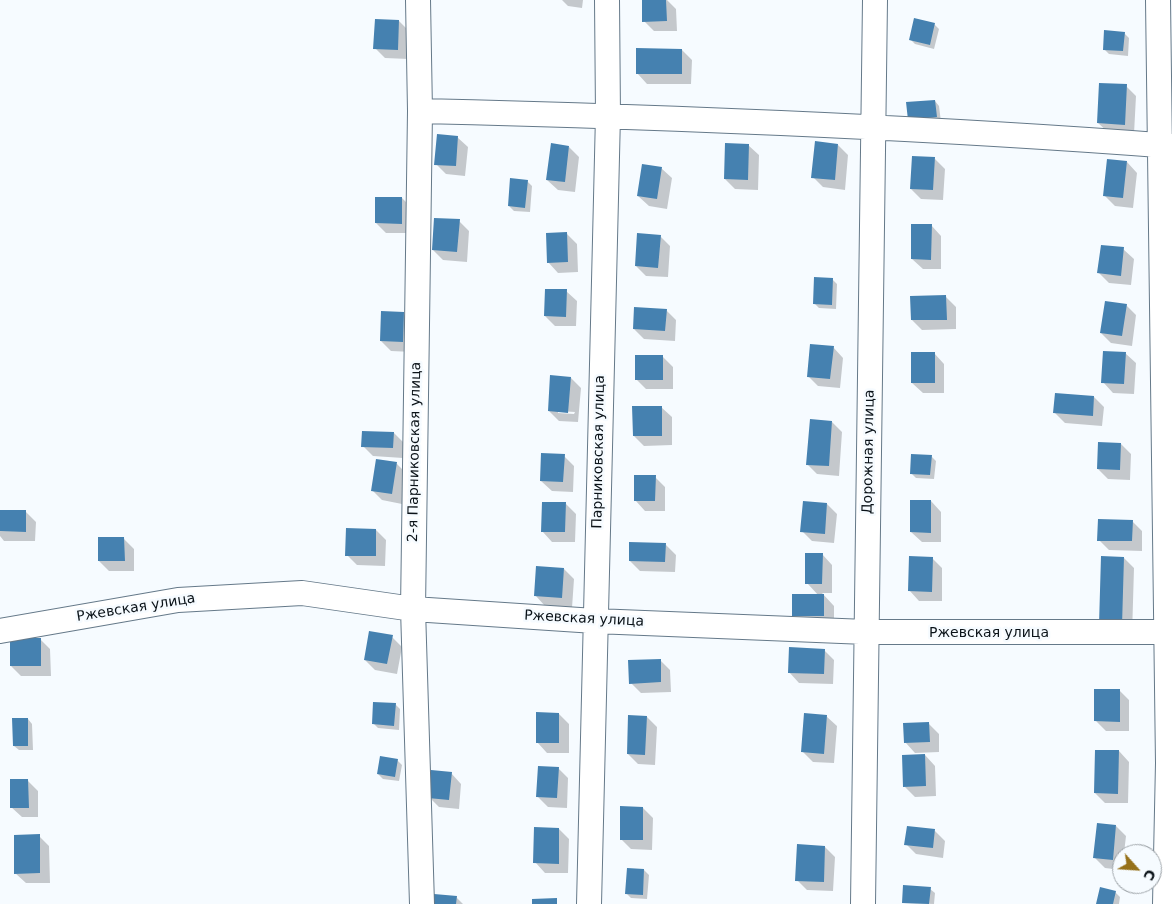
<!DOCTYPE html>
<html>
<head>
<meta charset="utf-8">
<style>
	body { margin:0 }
	#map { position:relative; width:1172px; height:904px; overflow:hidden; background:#f6fbff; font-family:"DejaVu Sans",sans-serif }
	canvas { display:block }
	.north { position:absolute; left:1112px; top:844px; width:50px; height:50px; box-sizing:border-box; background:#f6fbff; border:1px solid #989ea3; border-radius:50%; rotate:116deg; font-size:14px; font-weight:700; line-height:20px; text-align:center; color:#0a1218 }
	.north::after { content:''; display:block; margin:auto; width:18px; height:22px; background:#96711a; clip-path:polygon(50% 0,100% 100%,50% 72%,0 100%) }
</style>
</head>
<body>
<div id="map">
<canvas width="1172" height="904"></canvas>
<div class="north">С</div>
</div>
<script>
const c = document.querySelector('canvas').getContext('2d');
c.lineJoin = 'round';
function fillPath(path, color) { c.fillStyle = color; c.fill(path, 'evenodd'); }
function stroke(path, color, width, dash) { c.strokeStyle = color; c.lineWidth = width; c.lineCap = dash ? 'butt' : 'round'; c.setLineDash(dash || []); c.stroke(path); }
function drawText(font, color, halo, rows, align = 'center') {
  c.font = font + ' "DejaVu Sans",sans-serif'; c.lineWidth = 5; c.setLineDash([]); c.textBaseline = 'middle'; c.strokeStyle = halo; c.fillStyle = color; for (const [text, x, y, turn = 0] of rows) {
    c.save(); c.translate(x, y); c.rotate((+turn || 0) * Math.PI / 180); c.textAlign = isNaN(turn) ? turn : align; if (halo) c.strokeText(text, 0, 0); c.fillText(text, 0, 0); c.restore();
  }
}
const shadow = new Path2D(`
	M562,0H583L582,8L568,6Z
	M643,0H667L676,9L677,31H654L644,21Z
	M399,21L409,31L408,59L385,58L375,48Z
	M934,24L939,29L934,49L915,44L910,39Z
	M1124,33L1129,38L1128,56L1109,54L1104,49Z
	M682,50L692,60L691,84H647L637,73Z
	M1126,86L1136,96L1134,134L1109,133L1098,123Z
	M935,101L939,106L941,122L914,124Z
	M457,137L468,147L465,176L446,174L436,164Z
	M748,145L759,155L758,190L735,189L725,179Z
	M838,145L848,155L845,190L823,187L813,177Z
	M569,147L579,157L575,192L558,190L547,180Z
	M935,159L945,169L943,200L921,199L911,189Z
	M1127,162L1137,173L1133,208L1115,206L1104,195Z
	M661,168L672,178L667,209L649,206L638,196Z
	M527,181L532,186L530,212L514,211L509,206Z
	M402,198L412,208V233H386L376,223Z
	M459,221L469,231L467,262L443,260L433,250Z
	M931,225L941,236V269H923L912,259Z
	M567,234L577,244L578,272L558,273L548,262Z
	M660,236L670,246L668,277L646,276L636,266Z
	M1123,249L1134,259L1131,285L1109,283L1099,273Z
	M832,279L837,284L836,309L819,308L814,303Z
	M566,291L577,301L576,326H555L545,316Z
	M946,297L956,307V329L922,330L912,320Z
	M1126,305L1136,315L1132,346L1111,343L1101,333Z
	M666,310L676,320L675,341L644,339L634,329Z
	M403,314L414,324L413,352L391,351L381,341Z
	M833,347L843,358L840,388L818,386L808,376Z
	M934,353L944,364V393H923L912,383Z
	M1125,353L1136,363L1134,394L1113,393L1103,382Z
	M663,357L673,367V389H646L636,379Z
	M571,378L581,388L578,422L559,421L549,411ZM558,411L575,412L574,414L558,413Z
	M1094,397L1104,407L1102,426L1065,423L1055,413Z
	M661,407L672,417V445L644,446L634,436Z
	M832,422L842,432L839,476L817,474L807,464Z
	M394,433L404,443L403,458L373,456L363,446Z
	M1121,444L1131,454L1130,480L1108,479L1098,469Z
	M564,456L574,466L573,492L552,491L541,481Z
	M931,456L936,461L934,479L916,478L911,473Z
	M377,460L397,464L407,474L402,504L382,500L372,490Z
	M655,477L665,487V511H645L635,500Z
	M931,501L941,512V542H922L911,532Z
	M566,504L576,514L575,542H552L542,531Z
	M827,504L837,514L834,543L812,541L802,531Z
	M0,511L26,512L36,522L35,541H4L0,536Z
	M1132,521L1142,531V551L1109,550L1099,540Z
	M376,530L386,540L385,566L357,565L347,555Z
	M124,539L134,549V571H109L99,561Z
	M666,545L676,555L675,572L640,571L630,561Z
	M822,554L832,565V593H822L834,606V626H803L793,616L819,596L807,583Z
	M932,558L942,568V601H919L909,590Z
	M1124,558L1134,568L1132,636L1100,625Z
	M564,569L574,579L572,608L545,606L535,595Z
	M392,637L402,647L397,674L375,670L365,660Z
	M40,639L50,649L51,676H21L11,666Z
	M824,650L834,660L833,684L799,683L789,672Z
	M660,660L670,670L671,692L641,693L631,683Z
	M1119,690L1129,700V731H1106L1096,721Z
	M395,704L400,709L399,730L378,728L373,723Z
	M559,714L569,724V753H547L537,742Z
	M826,716L837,726L834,763L813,762L802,751Z
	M647,717L657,727L655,765L638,764L628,754Z
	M28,719L32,724L33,750H19L14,746Z
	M929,724L939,734V752L915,753L905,742Z
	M1119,751L1129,762L1128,803H1105L1095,793Z
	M925,755L935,766L936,796L915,797L905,787Z
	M397,760L402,765L399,781L383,779L378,774Z
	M558,768L568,778L567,808L548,807L538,797Z
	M451,773L461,784L459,809L439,807L429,797Z
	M28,781L38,791V817H22L11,807Z
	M643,808L653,818L652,850L631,849L621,839Z
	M1116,826L1126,836L1122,870L1105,868L1095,858Z
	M559,829L569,839L568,873H545L535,862Z
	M935,831L945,841L943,858L916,854L906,844Z
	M39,836L49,846L50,883H26L15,873Z
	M825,847L835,857L833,891L807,890L797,880Z
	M644,870L649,875L647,899L631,898L626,893Z
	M930,889L935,893L934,904L903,903Z
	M1115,892L1120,897L1119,904H1097Z
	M456,897L463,904H435Z`);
const building = new Path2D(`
	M642,0H666L667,21L642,22Z
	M914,18L935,23L930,45L909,40Z
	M375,19L399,20L398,50L373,49Z
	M1104,30L1125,32L1123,51L1103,50Z
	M636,48L682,49V74H636Z
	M1099,83L1127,84L1125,125L1097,123Z
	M935,100L937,117L908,120L906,102Z
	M437,134L458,136L456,166L434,165Z
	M815,141L838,144L835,180L811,178Z
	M551,143L569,146L565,182L546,180Z
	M725,143L749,144L748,180L724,179Z
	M912,156L935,157L933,190L910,189Z
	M1107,159L1127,161L1123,198L1103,196Z
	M642,164L662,167L657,199L637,196Z
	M510,178L528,180L525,208L508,206Z
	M375,197H402V224L375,223Z
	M434,218L460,219L457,252L432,250Z
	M911,224H932L931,260L911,259Z
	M567,232L568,262L547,263L546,233Z
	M637,233L661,235L658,268L635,266Z
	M1101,245L1124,247L1121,276L1097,273Z
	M814,277L833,278L832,305L813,304Z
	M545,289H567L566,317L544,316Z
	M946,295L947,320H911L910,296Z
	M1105,301L1127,304L1122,336L1100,333Z
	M634,307L667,309L665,331L633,329Z
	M381,311L404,312L403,342L380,341Z
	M810,344L834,346L830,379L807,377Z
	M1103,351L1126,352L1124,384L1101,383Z
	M911,352H935V383H911Z
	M635,355H663V380H635Z
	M550,375L571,377L568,413L548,411Z
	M1055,393L1094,396L1093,416L1053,413Z
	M632,406H662V436H633Z
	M810,419L832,421L829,466L806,465Z
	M362,431L394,432L393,448L361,447Z
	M1098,442L1121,443L1120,470L1097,469Z
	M541,453L565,454L563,482L540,481Z
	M911,454L932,455L930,475L910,474Z
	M376,459L397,462L392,494L371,491Z
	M634,475H656L655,501H634Z
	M910,500H931V533L910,532Z
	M803,501L827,503L825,534L800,532Z
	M542,502H566L565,532H541Z
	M0,510H26V532L0,531Z
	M1098,519L1133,520L1132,541H1097Z
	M346,528L376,529V556H345Z
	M98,537H124L125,561H98Z
	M629,542L666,543L665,562L629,561Z
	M805,553H823L822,584H805Z
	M909,556L933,557L932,592L908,591Z
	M1101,556L1124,557L1122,626L1099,625Z
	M536,566L564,568L562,598L534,596Z
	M792,594H824V616H792Z
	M369,631L393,635L387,664L364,660Z
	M10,638H41V666H10Z
	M789,647L825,649L824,674L788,673Z
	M661,659V682L629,684L628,660Z
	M1094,689H1120V722L1094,721Z
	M373,702L396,703L394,726L372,724Z
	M536,712L559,713V743H536Z
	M804,713L827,715L824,754L801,752Z
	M628,715L647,716L645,755L627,754Z
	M12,718H28V746H13Z
	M929,722L930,742L904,743L903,723Z
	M1095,750H1119L1118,794L1094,793Z
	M925,754L926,786L903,787L902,755Z
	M380,756L398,759L395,777L377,774Z
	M538,766L559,767L557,798L536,797Z
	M431,770L452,772L449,800L428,798Z
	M10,779H28L29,808H10Z
	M620,806L643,807V840H620Z
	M1097,823L1116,825L1113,860L1093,858Z
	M907,826L935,829L933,848L904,845Z
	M534,827L559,828V864L533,863Z
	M40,834V873L14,874V835Z
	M797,844L825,846L824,882L795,881Z
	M627,868L644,869L643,895L625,894Z
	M903,885L931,887L929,904L902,903Z
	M1100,887L1116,891L1113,904H1096Z
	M434,894L457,896L456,904H433Z
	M557,898V904H532V899Z`);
const street = new Path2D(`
	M418,0L420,111L413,609L422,904
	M1158,0L1168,763L1165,904
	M420,111C671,117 922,127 1172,146
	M0,631L178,600L302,593L413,609L595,621L866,632H1172
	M589,904L608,115L607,0
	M863,904L875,0`);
const streetNames = [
	["2-я Парниковская улица",415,452,-89],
	["Парниковская улица",599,452,-89],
	["Дорожная улица",869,452,-89],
	["Ржевская улица",136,608,-9],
	["Ржевская улица",584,619,3],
	["Ржевская улица",989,633]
];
fillPath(shadow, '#0003');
fillPath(building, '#4581b0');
stroke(street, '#657989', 26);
stroke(street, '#fff', 24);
drawText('14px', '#0a1218', '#f6fbff', streetNames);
</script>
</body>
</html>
